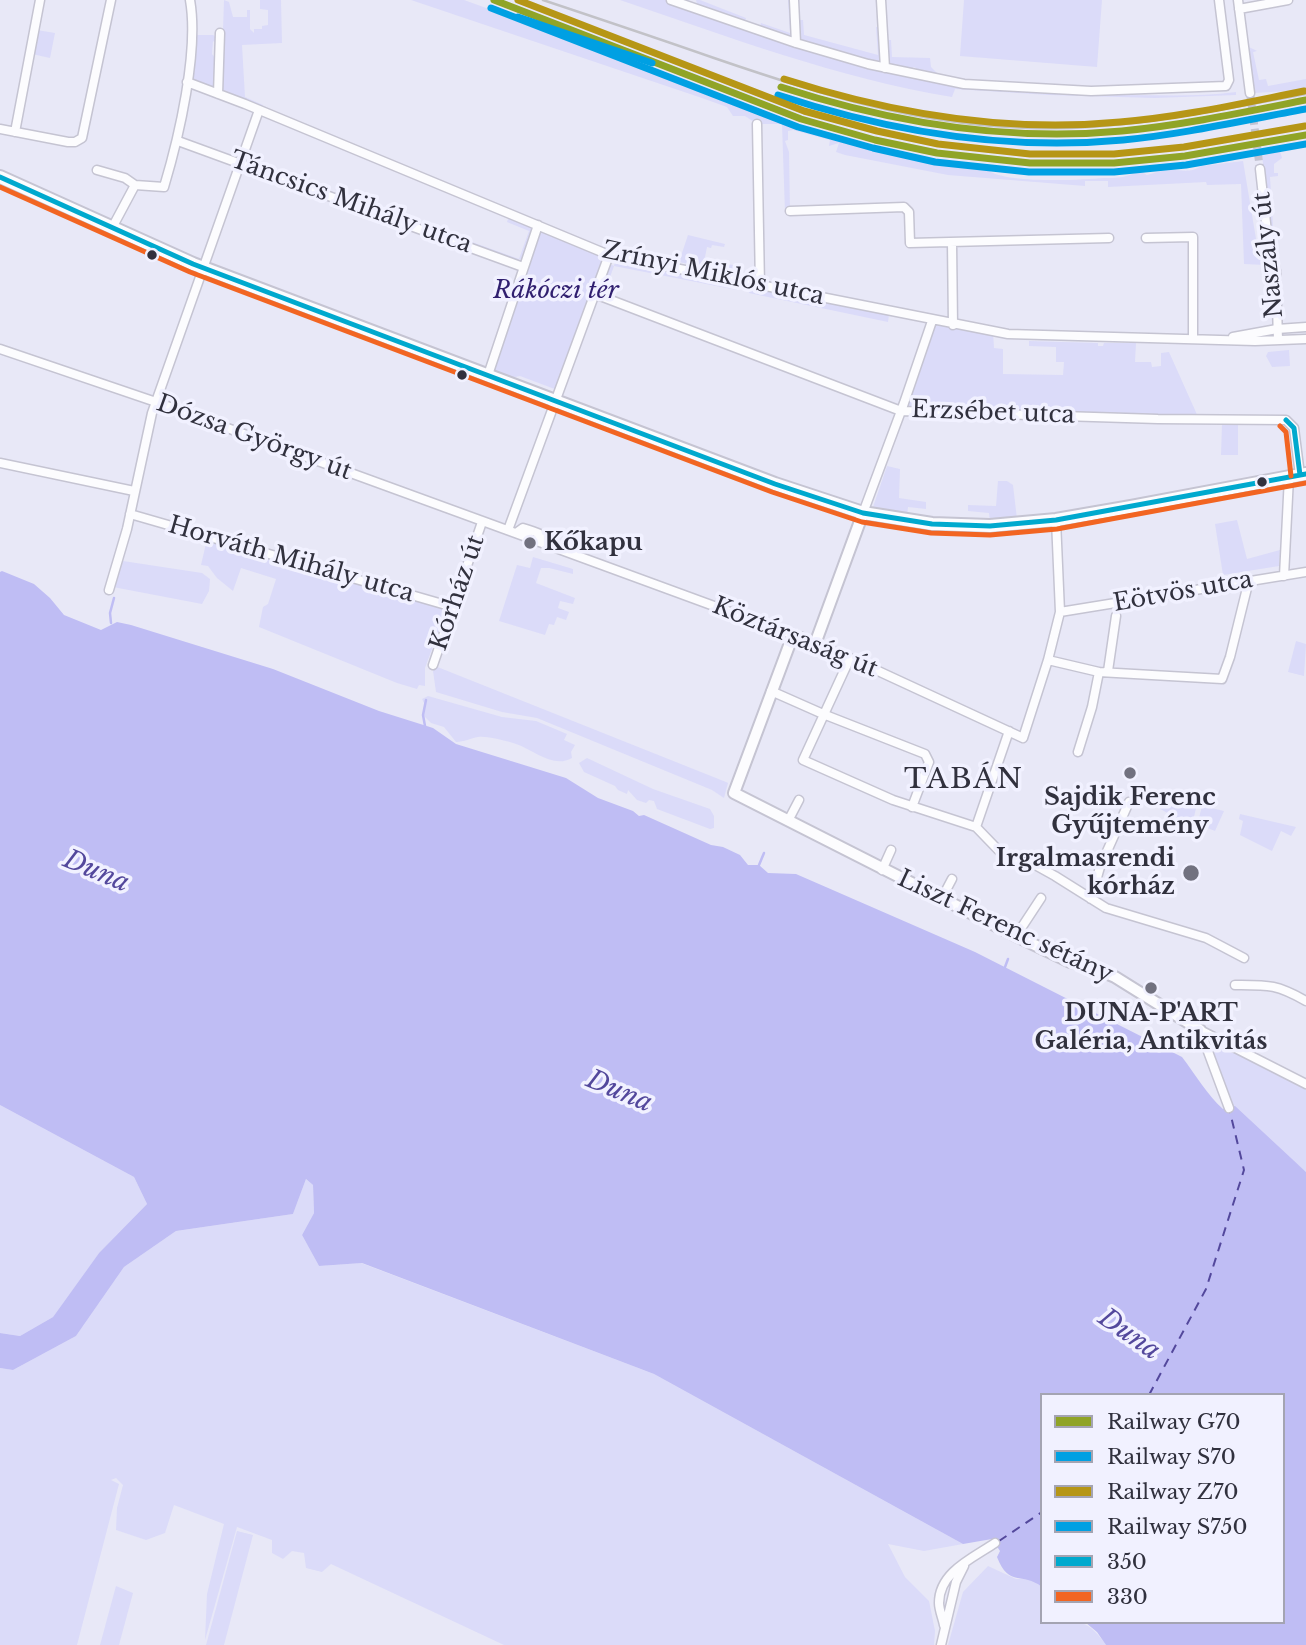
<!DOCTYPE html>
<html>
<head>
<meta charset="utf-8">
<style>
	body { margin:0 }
	#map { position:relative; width:1306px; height:1645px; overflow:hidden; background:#e8e8f7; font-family:"Libre Baskerville",serif }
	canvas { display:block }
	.legend { position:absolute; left:1040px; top:1393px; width:245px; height:231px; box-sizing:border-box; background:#f1f1ff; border:2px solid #a4a4b2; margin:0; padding:9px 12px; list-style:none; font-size:21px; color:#31313e }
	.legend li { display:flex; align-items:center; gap:14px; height:35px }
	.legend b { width:35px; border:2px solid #a4a4b2 }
</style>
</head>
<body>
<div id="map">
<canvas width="1306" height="1645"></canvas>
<ul class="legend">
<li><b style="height:9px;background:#90a427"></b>Railway G70</li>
<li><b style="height:9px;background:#00a0e3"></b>Railway S70</li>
<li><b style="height:9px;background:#b69616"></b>Railway Z70</li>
<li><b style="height:9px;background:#00a0e3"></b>Railway S750</li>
<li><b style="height:9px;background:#00a9ce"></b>350</li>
<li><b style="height:9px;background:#f26522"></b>330</li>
</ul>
</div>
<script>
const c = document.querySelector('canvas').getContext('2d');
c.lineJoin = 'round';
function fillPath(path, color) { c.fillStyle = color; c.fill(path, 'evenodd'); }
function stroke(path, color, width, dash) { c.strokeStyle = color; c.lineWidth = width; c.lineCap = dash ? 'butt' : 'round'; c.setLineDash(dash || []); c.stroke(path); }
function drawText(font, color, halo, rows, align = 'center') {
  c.font = font + ' "Libre Baskerville",serif'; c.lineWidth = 7; c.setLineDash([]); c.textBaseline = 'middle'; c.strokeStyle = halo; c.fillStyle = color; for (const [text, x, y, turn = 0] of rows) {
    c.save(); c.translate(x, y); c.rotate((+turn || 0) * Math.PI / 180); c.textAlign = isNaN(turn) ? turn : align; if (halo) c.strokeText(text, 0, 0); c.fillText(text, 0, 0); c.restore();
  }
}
const green = new Path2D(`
	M224,0L229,2L233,17H247V10H250V29L254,33V29H262V26L268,25V10L260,9V0H281L282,43L242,45L245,97L263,105L262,108L221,91Z
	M411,0H464L644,65L755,108L790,125L840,142L889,154L988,170C1005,184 1081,180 1104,178C1111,178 1120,178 1126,176C1135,174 1138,170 1147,175C1154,173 1163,170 1171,170C1182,170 1192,173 1201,166L1243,161L1256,239L1265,265L1244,264L1241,184L1207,185L1206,182L1108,187V181H1085V186L948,175L845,155L836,152L839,143L829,146L830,140L793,130L788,131V140L785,141L789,152L790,211L785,213L782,124H757L745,116H733L727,107L699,97Z
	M620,0H688L694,4H697L696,0H700L746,18L744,24L759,30L761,23L790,33L788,0H791L798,20H803L804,35L878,55L876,27H880L881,71C961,92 1042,95 1124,95C1161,95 1199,97 1236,92V95L1155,98L1049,95L955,89L952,97C837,78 729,37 620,0Z
	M964,0H1102L1097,67L960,56Z
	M37,30L55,33L50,58L32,54Z
	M194,35H213L217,38V44L213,41L212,54L216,59L215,90L192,80Z
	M886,40H891L892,57L930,58L931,67L938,74L916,71V68L913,67L912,70L889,63Z
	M1249,47L1257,51L1253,52L1259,80L1266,79L1268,86L1306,79V90L1254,93Z
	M1280,151L1282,158L1274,164V173H1278V176L1270,177L1274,243L1262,156Z
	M509,216L531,226L532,231L522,260L519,259L518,262L471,245L472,242L519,259L529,231L507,222Z
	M538,225L609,255L560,391L520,376L510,378L489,371Z
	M688,235L725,244L724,247L712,245L711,248L707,247L705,257L709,258V261L739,266L738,273L752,276V278L679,262Z
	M618,260L738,285L737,290L614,266L605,291L601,289L610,264L614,266L615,261Z
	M751,287L889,315L888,322L749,293Z
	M936,322L993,332L994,348L1003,349V374L1063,375L1064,362H1056V347L1029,346V341L1098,343V346H1103L1104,343H1136L1135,362H1151L1152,367L1161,366V353L1169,352L1199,419L906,411Z
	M1289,350L1290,366L1272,367L1266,356L1268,352Z
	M1222,424H1238V455H1221Z
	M887,466L900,469L899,498L926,502V509L908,507L907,517L872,510Z
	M998,481H1007L1013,485L1017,519L990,523L989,513L968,511V505L996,506Z
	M1237,520L1247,559L1280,550L1279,566L1223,575L1215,524Z
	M207,539L447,608L425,668V686L419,685L417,689L397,683L259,627L263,607L268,604L276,579L241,568L233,591L217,578L208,566L201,565Z
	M533,557L573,569V574L549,568H541L536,583L575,598L573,604L560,601L558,608L569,612L566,620L557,617L554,625L549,624L545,635L499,621L517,565L530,568Z
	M123,561L202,573L210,579L209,591L202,604L113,587Z
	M1296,641L1306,644L1304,676L1288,672Z
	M435,666L726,782L728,783L724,798L712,790L537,718L502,712L436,692L433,671Z
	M428,696L502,717L536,721L567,734L564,740L575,745L571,752L572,758C553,769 534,750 516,744C506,741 488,736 478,737C471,738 464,742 456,742L444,727L431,723L423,715L425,705L422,699Z
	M587,758L653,789L710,809L714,816V828L710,829L657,809L654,801L649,800L646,803L637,800L628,790L627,794L618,790L615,786L584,772L579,763Z
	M1130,788L1197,804L1194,817L1189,820L1190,826L1129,791Z
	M1202,806L1224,811L1215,831L1200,825L1199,818Z
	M1240,814L1296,827L1291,836L1281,831L1272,851L1240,835L1243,821L1239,819Z
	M1200,1030L1306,1084V1172L1229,1108Z
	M0,1105L134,1177L147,1204L99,1253L53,1317L20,1336L0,1333Z
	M306,1179L313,1185L314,1213L302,1235L319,1266L361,1263L654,1374L963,1544L924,1551L888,1544L905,1577L929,1601L935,1631L934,1645H504L331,1564L322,1572L306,1568L304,1553L292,1551L283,1559L272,1553V1540L237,1527L205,1640L207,1594L224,1524L174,1505L165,1533L146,1540L116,1530L117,1508L123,1485L116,1478L111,1480L119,1484L77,1645H0V1368L13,1370L76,1336L124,1267L176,1231L293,1214Z
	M237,1531L253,1535L224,1645H206Z
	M988,1566L1016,1579H1032L1042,1587V1622C1075,1622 1085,1615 1106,1645H948L963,1592Z
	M116,1586L133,1593L119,1645H100Z`);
const water = new Path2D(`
	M2,571L34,584L50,598L64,615L101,630L117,622L131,625L273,669L379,711L433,728L456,744L566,778L598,798L633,811L639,816L644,815L711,845L723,847L740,855L748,865H759L768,873L796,874L975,952L1182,1057C1195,1074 1208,1096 1223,1109L1235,1106L1306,1172V1645H1106L1097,1632L1085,1622H1283V1395H1042V1587C1022,1571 1009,1588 997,1557L1000,1551L992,1539L963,1544L654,1374L362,1263L319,1266L302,1235L314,1213L313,1185L306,1179L293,1214L176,1231L124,1267L76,1336L13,1370L0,1368V1333L20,1336L53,1317L99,1253L147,1204L134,1177L0,1105V572Z`);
const stream = new Path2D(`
	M111,623L110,613L114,598
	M425,726L423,715L426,700
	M759,865L764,853
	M1005,967L1008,959`);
const ferry = new Path2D(`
	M1149,1395L1206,1289L1244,1170L1230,1112
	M999,1541L1042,1512`);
const streetTunnel = new Path2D(`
	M1250,93L1260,169`);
const street = new Path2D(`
	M671,0L796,43L868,64L964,84L1091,91L1226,86L1229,80L1219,0
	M794,0L796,43
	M881,0L885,68
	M1238,0L1250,93
	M1239,9L1288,0
	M187,82L245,104L609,255L1008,334L1255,341L1306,339
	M218,94L220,33
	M757,124L760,286
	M0,129L68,142H75L82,138L111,0
	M15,132L40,0
	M178,141L523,267
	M1260,169L1267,232L1276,271L1278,340
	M97,170L125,178L135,185
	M135,185L164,187C179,137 199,51 190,0
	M790,211L904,207L909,212L910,243L1109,238
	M112,228L135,185
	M1146,238L1193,237V339
	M952,243L953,325
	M595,294L901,411L1158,419L1286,420L1294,428L1300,475
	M1233,337L1277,329L1306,327
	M0,349L156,402L529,538
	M488,375L538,225
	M0,463L134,491
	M863,513L904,403L932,321
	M130,514L453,607
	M508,530L609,255
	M516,533L523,528C537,532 547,536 558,546
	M534,540L793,635
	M1284,576L1289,477
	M109,590L127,529L152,413L259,110
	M1060,612L1306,572
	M815,644L850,658L1023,738L1048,660L1060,612L1056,520
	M850,658L803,760L893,800L976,827L1004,856L1037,866L1055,876L1106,908L1206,938L1244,958
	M1048,660L1099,672L1222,679L1230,657L1249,580
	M433,665L482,522
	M1108,671L1116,616
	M771,691L823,714L925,754L929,762L912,807
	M1078,752L1092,707L1099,672
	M788,821L799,800
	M976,827L1009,731
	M882,870L891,850
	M942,898L952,879
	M1091,899L1100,867L1129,802
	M1016,936L1041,898
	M1235,985C1268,985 1276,984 1306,1001
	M1200,1030L1306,1084
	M1200,1030L1229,1108
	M944,1625C943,1619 939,1610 939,1603C939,1572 973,1558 995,1543
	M941,1645L956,1582L964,1566`);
const secondary = new Path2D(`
	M863,513L815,644L793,635L734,793L1016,936L1070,962L1094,968L1115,977L1200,1030`);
const primary = new Path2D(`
	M0,177L193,264L775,484L863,513L932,524L990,526L1056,520L1131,507L1306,474`);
const rail = new Path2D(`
	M543,0C600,19 657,38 714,58C819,94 916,125 1028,128C1122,131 1214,111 1306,94`);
const bus1 = new Path2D(`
	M0,177L193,264L775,484L863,513L932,524L990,526L1056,520L1306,474
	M1286,420L1294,428L1300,475`);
const bus2 = new Path2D(`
	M0,187L190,272L772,492L862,522L931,533L990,535L1057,529L1306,483
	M1280,426L1286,432L1291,476`);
const rail1 = new Path2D(`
	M494,0L801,119L875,140L937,153L1030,163H1114L1185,156L1306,135
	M781,87C892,123 1005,142 1122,131C1184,125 1245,112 1306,100`);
const rail2 = new Path2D(`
	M491,8L798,127L873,148L935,162L1029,172H1114L1186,165L1306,144
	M778,95C890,132 1005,151 1123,140C1185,134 1245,120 1306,109`);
const rail3 = new Path2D(`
	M518,0L804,111L877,131L938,144L1030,154H1114L1184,147L1305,126
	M784,79C893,114 1005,133 1120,122C1182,117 1243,103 1304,91`);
const rail4 = new Path2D(`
	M518,17L652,63`);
const markers = [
	[152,255,6,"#31313e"],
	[462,375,6,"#31313e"],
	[1262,482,6,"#31313e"],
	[530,543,7,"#71717f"],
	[1130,773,7,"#71717f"],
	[1191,873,9,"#71717f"],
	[1151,988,7,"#71717f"]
];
const streetNames = [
	["Táncsics Mihály utca",351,203,20],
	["Naszály út",1269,255,-96],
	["Zrínyi Miklós utca",713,274,12],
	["Erzsébet utca",993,413,2],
	["Dózsa György út",254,438,20],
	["Horváth Mihály utca",291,560,16],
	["Eötvös utca",1183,592,-10],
	["Kórház út",458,593,-71],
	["Köztársaság út",795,638,22],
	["Liszt Ferenc sétány",1005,927,25]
];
const parkNames = [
	["Rákóczi tér",556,291]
];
const poiNames = [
	["Kőkapu",544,543,"left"],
	["Sajdik Ferenc",1130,798],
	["Gyűjtemény",1130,826],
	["Irgalmasrendi",1175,859,"right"],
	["kórház",1175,887,"right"],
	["DUNA-P'ART",1151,1014],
	["Galéria, Antikvitás",1151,1042]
];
const waterNames = [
	["Duna",96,872,23],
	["Duna",619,1092,23],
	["Duna",1129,1335,35]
];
const quarterNames = [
	["TABÁN",964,780]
];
fillPath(green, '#dbdbf9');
fillPath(water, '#bfbdf4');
stroke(stream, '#bfbdf4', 2.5);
stroke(ferry, '#53489c', 2, [9, 7]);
stroke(streetTunnel, '#c3c3d2', 8, [8, 4]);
stroke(street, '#c5c4d2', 11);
stroke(secondary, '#c5c4d2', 14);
stroke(primary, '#c5c4d2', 16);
stroke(street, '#fcfcfe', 8);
stroke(secondary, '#fcfcfe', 10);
stroke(primary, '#fcfcfe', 12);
stroke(rail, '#c2c2c7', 2.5);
stroke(bus1, '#00a9ce', 5);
stroke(bus2, '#f26522', 5);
stroke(rail1, '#90a427', 7);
stroke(rail2, '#00a0e3', 7);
stroke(rail3, '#b69616', 7);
stroke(rail4, '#00a0e3', 7);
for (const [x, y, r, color] of markers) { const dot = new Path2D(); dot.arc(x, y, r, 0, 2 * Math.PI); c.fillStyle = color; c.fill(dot); stroke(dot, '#f1f1ff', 2.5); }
drawText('24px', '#31313e', '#f1f1ff', streetNames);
drawText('italic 24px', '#301f6f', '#f1f1ff', parkNames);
drawText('bold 24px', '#31313e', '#f1f1ff', poiNames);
drawText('italic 26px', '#53489c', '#f1f1ff', waterNames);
c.letterSpacing = '2px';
drawText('28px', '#31313e', '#f1f1ff', quarterNames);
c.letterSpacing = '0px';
</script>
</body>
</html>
